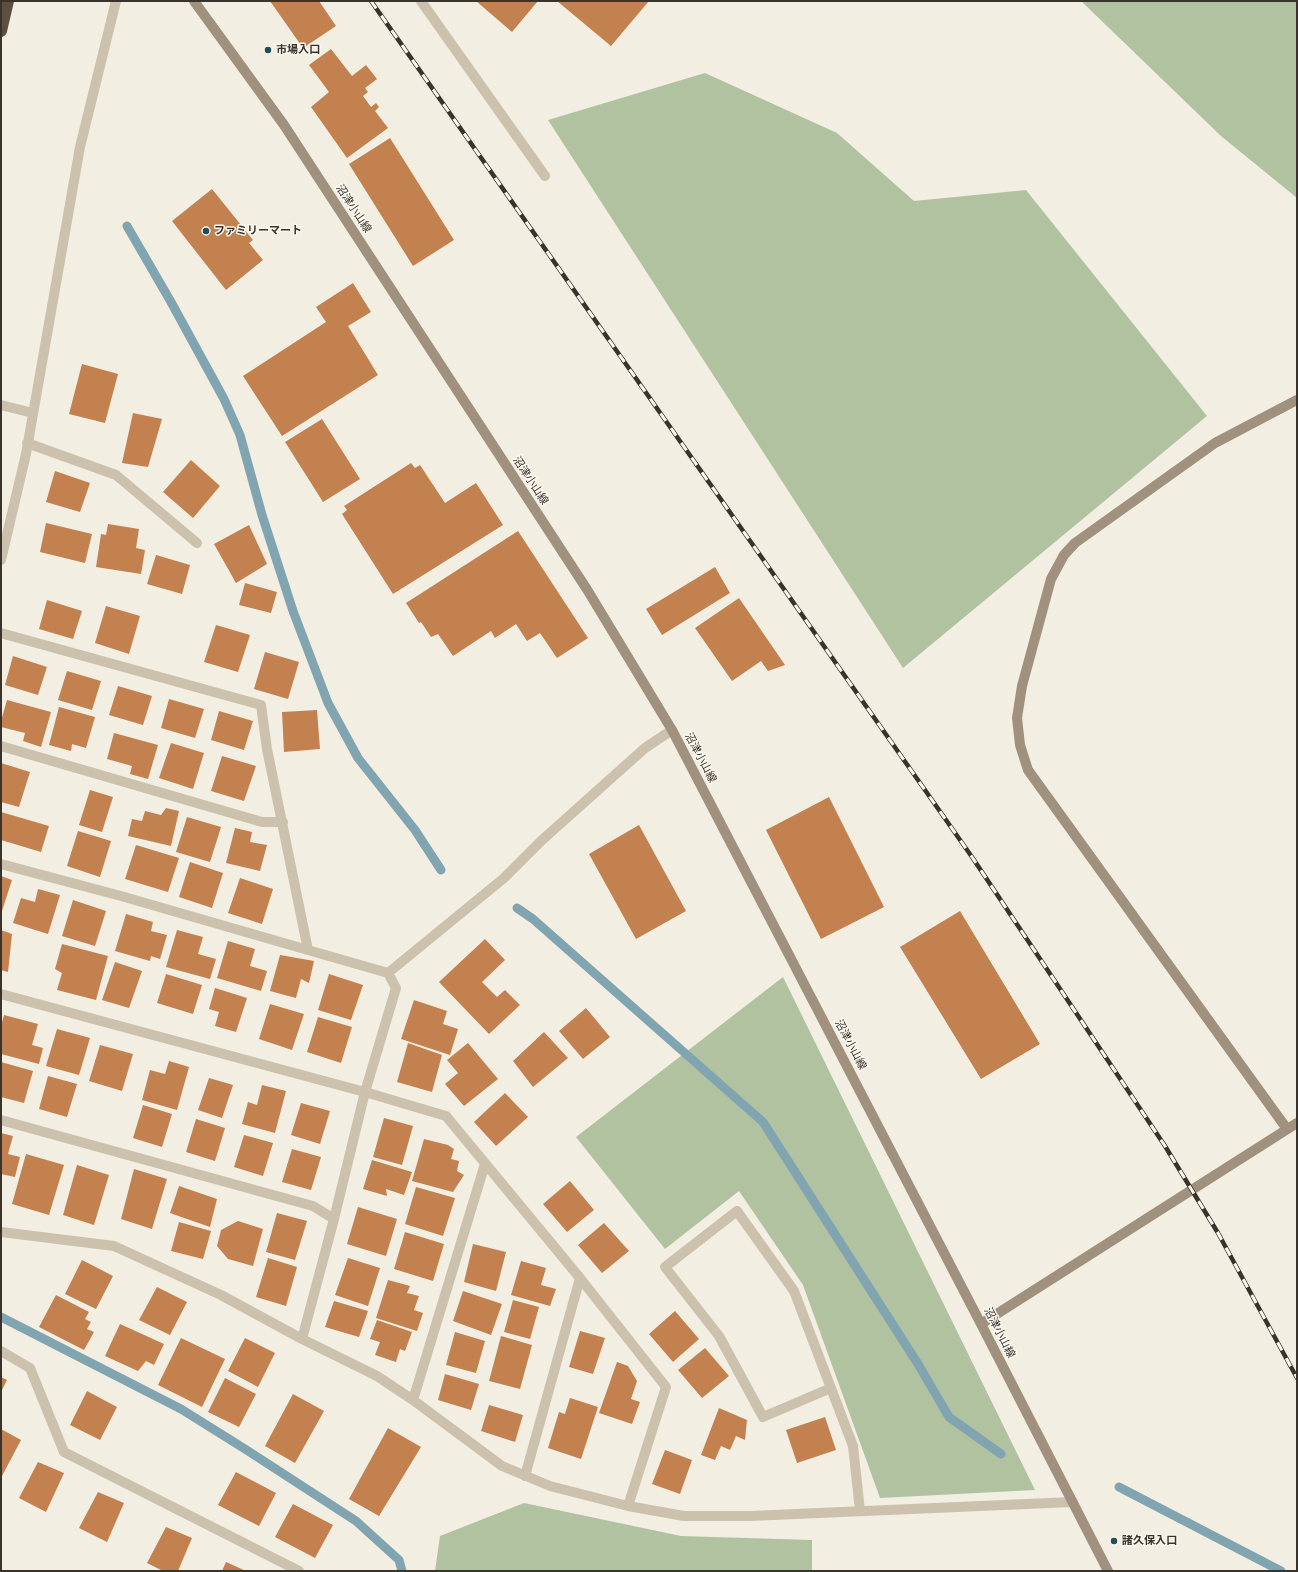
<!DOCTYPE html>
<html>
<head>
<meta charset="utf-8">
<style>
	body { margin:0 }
	#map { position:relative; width:1298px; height:1572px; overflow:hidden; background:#f3eee2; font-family:"Titillium Web",sans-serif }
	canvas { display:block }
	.frame { position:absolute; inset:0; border:2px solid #3a332b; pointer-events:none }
</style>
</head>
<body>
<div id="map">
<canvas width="1298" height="1572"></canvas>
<div class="frame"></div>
</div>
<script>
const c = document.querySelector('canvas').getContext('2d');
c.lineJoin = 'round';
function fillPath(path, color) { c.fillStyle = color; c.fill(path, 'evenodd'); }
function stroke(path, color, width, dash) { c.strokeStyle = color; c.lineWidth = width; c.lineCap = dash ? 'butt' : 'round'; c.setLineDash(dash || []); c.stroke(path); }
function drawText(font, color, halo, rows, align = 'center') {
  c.font = font + ' "Titillium Web","Noto Sans JP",sans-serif'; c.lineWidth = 3; c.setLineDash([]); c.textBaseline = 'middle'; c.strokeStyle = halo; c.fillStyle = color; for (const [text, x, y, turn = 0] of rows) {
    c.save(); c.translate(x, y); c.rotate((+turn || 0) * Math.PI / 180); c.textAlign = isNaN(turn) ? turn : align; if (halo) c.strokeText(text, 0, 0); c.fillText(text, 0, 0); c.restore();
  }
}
const green = new Path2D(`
	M1081,1H1297V198L1221,136Z
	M705,73L837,133L914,201L1026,190L1207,416L903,668L548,120Z
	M783,977L1035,1490L880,1498L803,1285L739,1191L665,1249L576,1137Z
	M524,1503L681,1536L812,1540V1571H435L440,1536Z`);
const stream = new Path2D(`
	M127,226L171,302L224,399L240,435L262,515L293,611L328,703L358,758L415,830L441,870
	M517,908L533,919L763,1122L918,1364L949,1417L1001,1454
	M1,1317L181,1409L245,1449L356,1521L399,1560L402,1571
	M1119,1487L1281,1571`);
const building = new Path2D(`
	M270,1H319L336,26L303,48Z
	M476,1H538L512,32Z
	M557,1H649L611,46Z
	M331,49L352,76L366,65L377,79L365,88L368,92L363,96L371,107L376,103L379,107L375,111L388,128L347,158L311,107L329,92L309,65Z
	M390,138L454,240L413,266L349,164Z
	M212,189L253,240L249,243L263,260L226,290L172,221Z
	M353,283L371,312L348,326L378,375L282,436L243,376L326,322L316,307Z
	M82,364L118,374L105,423L69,414Z
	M133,413L162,419L148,467L122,463Z
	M322,419L360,479L323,502L285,442Z
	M191,460L220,486L193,518L163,492Z
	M411,463L415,468L420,465L445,503L476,483L503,525L393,594L342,514L347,510L344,506Z
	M55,471L90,483L80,512L46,502Z
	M46,523L92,534L85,563L40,552Z
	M108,524L139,529L136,548L145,550L141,574L96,567L101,534L106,535Z
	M249,525L267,564L236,583L214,544Z
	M518,531L588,638L557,658L540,633L527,641L516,624L495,638L491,631L453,656L438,634L431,637L421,622L419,623L406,603Z
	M156,555L190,565L182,594L147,584Z
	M715,567L730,593L662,635L646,609Z
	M245,583L277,592L271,613L239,605Z
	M739,598L785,665L768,671L761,661L732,681L695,628Z
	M47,600L82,611L73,639L39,629Z
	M106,606L140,616L129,654L95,643Z
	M216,625L250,635L238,672L204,662Z
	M265,652L299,662L288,699L254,689Z
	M13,656L47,667L38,695L5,685Z
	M67,671L101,681L92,710L58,700Z
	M118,686L152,696L143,725L109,715Z
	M169,699L204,709L195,738L161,728Z
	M7,700L51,712L41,747L23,741L25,733L1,727V721Z
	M59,707L95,717L86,748L72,744L71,751L49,745Z
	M317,710L320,749L284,752L282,712Z
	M219,711L253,721L244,750L211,740Z
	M114,733L158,745L148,779L130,774L132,766L107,759Z
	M171,743L204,753L193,789L159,778Z
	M222,756L256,766L244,801L211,791Z
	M1,763L30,772L19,807L1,802Z
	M90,790L113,797L102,832L79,825Z
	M829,797L884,907L821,939L766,830Z
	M166,808L179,811L171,846L128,836L132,819L142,821L145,811L161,815Z
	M1,812L49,826L41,852L1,840Z
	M187,817L221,827L210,862L176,852Z
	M639,825L686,911L636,939L589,854Z
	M235,828L252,832L250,842L267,845L260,871L226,863Z
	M78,831L111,841L100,877L67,866Z
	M136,845L179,858L168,892L125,879Z
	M190,862L223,873L212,908L179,897Z
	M1,876L12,880L1,914Z
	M240,878L273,889L262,924L228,913Z
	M38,889L60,895L48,934L13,923L21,898L35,902Z
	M73,900L106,911L95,946L62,936Z
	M960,911L1040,1044L981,1079L900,947Z
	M126,914L153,922L151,931L167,935L160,959L151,956L150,961L115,951Z
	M1,930L12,934L8,972L1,970Z
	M177,930L203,937L198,954L216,959L210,979L166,967Z
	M485,939L505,960L482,982L497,997L505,990L520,1005L489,1034L439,982Z
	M228,941L255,949L250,966L267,971L261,991L217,978Z
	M62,944L108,956L96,1000L57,990L62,973L55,969Z
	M280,955L314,961L309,983L301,979L296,998L270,991Z
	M115,962L142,971L129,1008L102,1000Z
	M166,974L202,985L193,1014L157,1003Z
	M329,974L363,985L351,1020L318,1010Z
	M215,988L247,998L236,1032L215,1026L219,1012L209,1009Z
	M414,1000L447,1011L443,1024L458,1029L450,1055L401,1039Z
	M270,1004L304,1014L292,1050L259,1039Z
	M586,1008L610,1037L583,1059L559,1031Z
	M4,1015L38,1024L32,1045L43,1048L39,1064L1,1054V1026Z
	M318,1017L352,1027L341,1063L307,1052Z
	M57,1029L90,1038L79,1075L46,1066Z
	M544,1032L568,1058L533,1087L513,1061Z
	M408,1043L442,1055L432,1092L397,1082Z
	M468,1043L498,1079L464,1106L445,1084L458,1073L447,1060Z
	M100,1045L133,1054L122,1091L89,1081Z
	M169,1061L189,1067L177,1110L142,1100L150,1070L165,1074Z
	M1,1062L33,1071L24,1103L1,1097Z
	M48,1076L77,1084L67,1117L39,1109Z
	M209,1078L233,1085L222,1118L198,1110Z
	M262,1085L286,1091L275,1133L242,1124L248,1102L257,1105Z
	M505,1093L528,1117L496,1146L474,1122Z
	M301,1103L330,1111L320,1144L291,1135Z
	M143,1105L172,1114L162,1147L133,1138Z
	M384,1118L413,1126L402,1165L373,1157Z
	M196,1119L225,1128L215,1161L186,1152Z
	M1,1133L13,1136L8,1154L20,1157L15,1177L1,1174Z
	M244,1135L273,1143L263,1176L234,1167Z
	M424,1139L448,1145L454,1149L451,1159L459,1161L457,1171L464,1175L453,1192L412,1181Z
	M292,1149L321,1157L311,1190L282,1182Z
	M26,1154L64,1165L49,1215L12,1204Z
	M372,1160L412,1172L404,1195L386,1189L387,1196L363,1189Z
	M77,1165L109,1175L94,1225L63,1215Z
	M134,1169L167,1179L152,1229L121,1219Z
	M570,1181L594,1210L567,1232L543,1204Z
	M179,1186L217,1199L210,1227L170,1213Z
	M416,1187L455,1198L443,1236L405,1224Z
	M358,1207L397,1219L386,1256L347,1244Z
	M277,1213L307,1221L295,1260L266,1252Z
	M238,1221L263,1229L253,1266L228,1259L217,1246L221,1230Z
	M179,1222L211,1231L203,1259L171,1251Z
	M604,1223L629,1251L602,1273L578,1245Z
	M405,1232L444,1244L433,1281L394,1269Z
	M473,1244L506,1252L496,1291L464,1282Z
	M268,1258L297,1267L286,1306L256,1297Z
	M348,1258L380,1268L368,1306L335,1295Z
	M82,1260L113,1276L96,1309L65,1294Z
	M521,1261L546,1268L541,1285L556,1289L550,1306L511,1295Z
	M388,1280L410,1286L407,1293L419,1296L414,1310L423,1313L417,1331L376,1318Z
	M157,1287L187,1302L170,1335L139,1320Z
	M463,1291L502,1304L491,1335L453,1321Z
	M56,1295L89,1312L85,1319L91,1322L87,1329L94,1332L84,1350L39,1327Z
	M513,1300L539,1307L530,1339L504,1332Z
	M334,1301L368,1311L359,1337L325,1327Z
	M675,1311L699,1339L673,1362L649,1334Z
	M377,1320L412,1332L405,1351L400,1349L396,1362L375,1355L380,1342L370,1339Z
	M120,1324L164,1344L154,1365L146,1361L138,1371L105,1356Z
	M580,1331L605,1338L593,1374L569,1367Z
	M455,1332L485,1341L476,1373L446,1365Z
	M501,1336L532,1345L520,1389L489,1381Z
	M181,1338L225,1359L202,1407L158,1385Z
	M245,1338L275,1353L258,1387L228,1371Z
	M705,1348L729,1376L702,1398L678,1370Z
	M617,1362L628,1366L637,1381L631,1399L640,1402L632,1424L599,1413Z
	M445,1374L479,1384L471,1410L438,1400Z
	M1,1377L7,1380L1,1392Z
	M225,1378L256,1394L239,1427L208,1412Z
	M87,1391L117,1407L100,1440L70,1425Z
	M293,1394L324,1411L295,1463L265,1446Z
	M570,1398L598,1407L581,1459L548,1448L559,1412L565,1414Z
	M489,1405L523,1415L515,1442L481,1431Z
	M719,1408L747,1420L745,1440L736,1436L730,1450L721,1446L715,1460L701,1455Z
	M825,1417L836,1450L797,1463L786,1430Z
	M388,1428L421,1447L379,1516L349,1499Z
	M1,1429L21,1440L2,1476L1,1475Z
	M665,1450L692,1460L680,1494L652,1484Z
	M38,1462L64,1473L46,1512L19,1498Z
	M236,1472L276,1493L259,1526L218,1505Z
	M98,1492L124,1503L107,1542L79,1528Z
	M293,1504L333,1525L315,1558L275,1537Z
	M166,1527L192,1538L178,1571H163L147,1563Z
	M226,1562L246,1571H222Z`);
const street = new Path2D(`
	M421,1L545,176
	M1,405L33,413
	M27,443L116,475L197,543
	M1,560L26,454L80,147L116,1
	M1,633L261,705L267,749L308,950L388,973L396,988L365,1092L334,1219L302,1339
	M1,746L262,822H283
	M1,864L121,896L308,950
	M388,973L504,878L541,841L645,748L672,730
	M1,994L365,1092L446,1116L580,1278L666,1387L628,1506
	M1,1120L313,1206L334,1219
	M1,1232L114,1246L221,1295L302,1339L377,1376L413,1400L502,1466L550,1486L628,1506L684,1516H750L1073,1502
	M1,1351L30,1368L64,1452L299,1571
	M831,1388L763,1417L719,1336L665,1267L737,1211L794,1291L853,1446L860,1511
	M413,1400L485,1164
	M525,1476L580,1278`);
const secondary = new Path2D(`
	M194,1L284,125L588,591L672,730L981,1324L1108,1571
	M1287,1129L1028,770L1020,745L1017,718L1022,686L1051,579L1064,555L1075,543L1215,443L1297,400
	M981,1324L1297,1123`);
const highway = new Path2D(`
	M1,31L8,1`);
const rail = new Path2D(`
	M371,1L972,857L1165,1146L1218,1233L1297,1378`);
const markers = [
	[268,50,4,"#214d5b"],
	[206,231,4,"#214d5b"],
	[1114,1541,4,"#214d5b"]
];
const poiNames = [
	["市場入口",276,50],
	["ファミリーマート",214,231],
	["諸久保入口",1122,1541]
];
const streetNames = [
	["沼津小山線",353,209,57],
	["沼津小山線",530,481,57],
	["沼津小山線",700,758,62],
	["沼津小山線",850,1045,62],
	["沼津小山線",999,1333,63]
];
fillPath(green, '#b1c2a1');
stroke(stream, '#81a5b0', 9);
fillPath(building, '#c38150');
stroke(street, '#ccc1ad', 10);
stroke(secondary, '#9f917e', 10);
stroke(highway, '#5b4f43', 12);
stroke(rail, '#3a332b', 4.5);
stroke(rail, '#faf7ee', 3, [9]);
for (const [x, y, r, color] of markers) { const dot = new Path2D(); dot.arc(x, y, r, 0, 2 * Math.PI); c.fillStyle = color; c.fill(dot); stroke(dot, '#faf7ee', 1.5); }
drawText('bold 11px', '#3a332b', '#faf7ee', poiNames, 'left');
drawText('11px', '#3a332b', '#faf7ee', streetNames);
</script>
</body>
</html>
